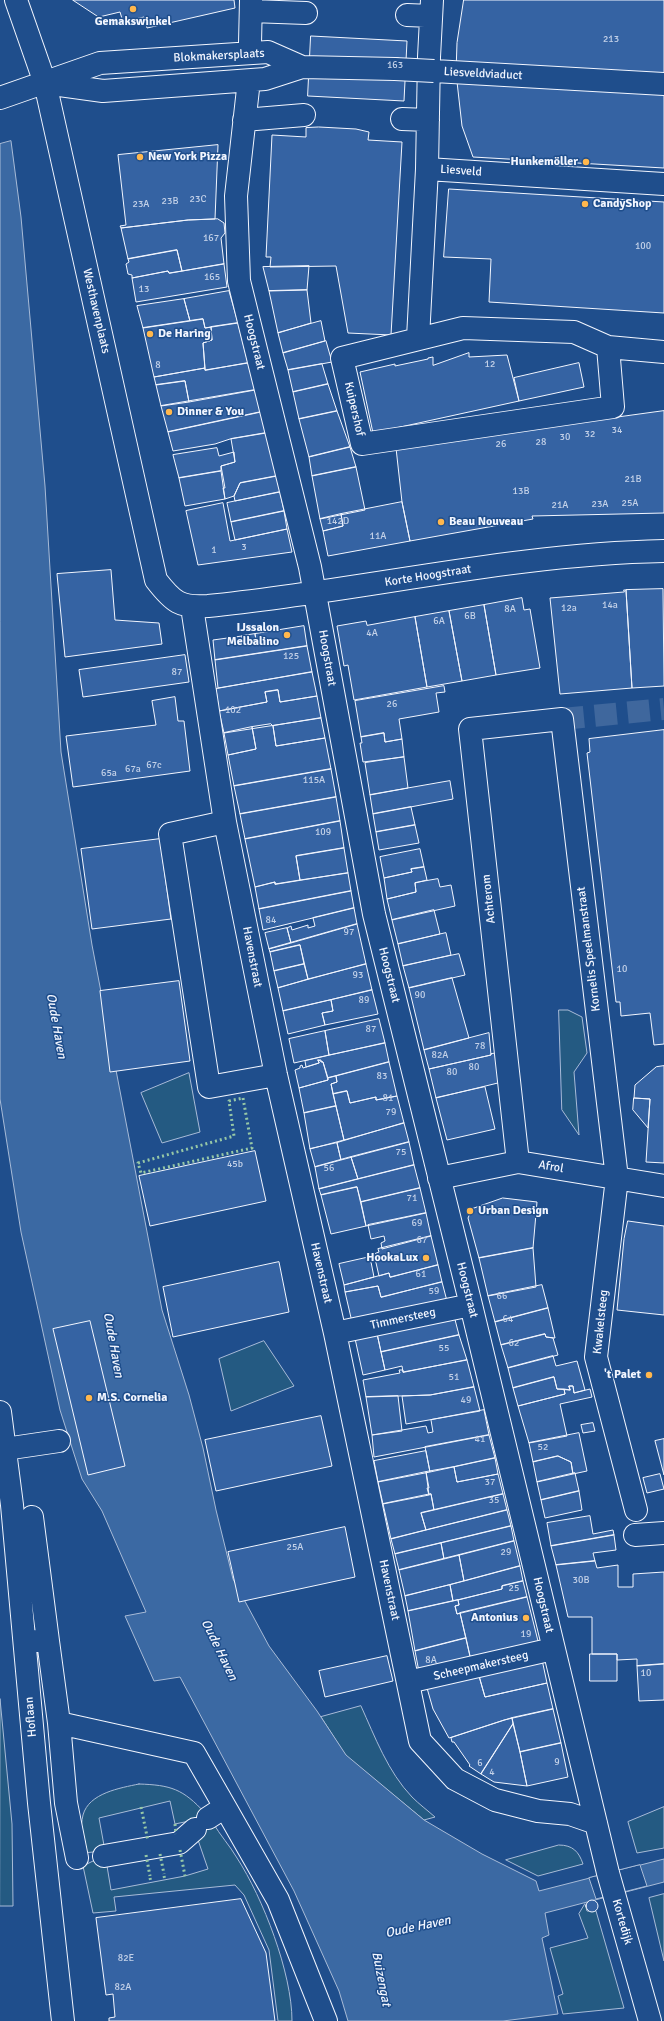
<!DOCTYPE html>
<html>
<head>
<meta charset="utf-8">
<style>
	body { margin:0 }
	canvas { display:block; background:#1f4e8c }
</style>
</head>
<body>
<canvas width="664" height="2021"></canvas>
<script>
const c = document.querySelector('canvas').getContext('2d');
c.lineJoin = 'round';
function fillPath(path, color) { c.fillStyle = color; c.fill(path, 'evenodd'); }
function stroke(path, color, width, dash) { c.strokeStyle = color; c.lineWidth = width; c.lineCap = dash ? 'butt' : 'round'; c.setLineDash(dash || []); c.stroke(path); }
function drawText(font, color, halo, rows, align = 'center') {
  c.font = font + ' Signika,sans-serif'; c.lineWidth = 3; c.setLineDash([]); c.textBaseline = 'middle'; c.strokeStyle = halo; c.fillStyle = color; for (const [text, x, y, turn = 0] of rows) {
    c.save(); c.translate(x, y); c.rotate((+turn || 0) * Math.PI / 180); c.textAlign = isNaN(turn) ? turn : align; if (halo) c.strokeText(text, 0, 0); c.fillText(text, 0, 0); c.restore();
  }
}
const green = new Path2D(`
	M559,1010H568L582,1017L587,1053L574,1072L579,1135L562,1110Z
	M189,1073L200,1132L162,1143L141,1093Z
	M264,1341L294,1386L231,1411L219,1359Z
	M0,1699L12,1824L13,1906H0Z
	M361,1706C375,1737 388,1772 412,1797C419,1804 427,1810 435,1817L424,1820L346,1756L321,1717Z
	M139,1784C171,1785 183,1789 205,1813L194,1820L175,1824L170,1801L99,1818L105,1851L82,1853C82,1841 80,1827 83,1815C89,1793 120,1788 139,1784Z
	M664,1807V1848L637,1853L628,1822Z
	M213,1823C220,1835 230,1846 237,1858C263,1898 292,1973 292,2021H278L269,1950L244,1895L235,1885L114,1897L116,1911L93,1913L83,1866L93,1861L106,1860L111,1890L185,1876L208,1869L197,1837Z
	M559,1845C573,1845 579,1852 583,1864L538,1876L506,1860Z
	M664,1894V1961L649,1898Z
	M585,1904L587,1911H596L624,2008L563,2014L558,1996L563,1994L550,1948L588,1938L579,1914Z`);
const water = new Path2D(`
	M11,141L21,217L45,486L61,752L92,945L162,1310L189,1395L203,1448L216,1510L233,1579L269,1646L317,1711L346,1755L424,1820L482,1854L536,1881L539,1891L664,1859V1882L545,1913L549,1935L542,1938L558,2014L503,2021H348L339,1991L294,1891L180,1677L154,1681L125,1616L146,1612L102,1511L82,1479L60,1410L21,1232L0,1099V144Z`);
const pier = new Path2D(`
	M640,1865L647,1886L596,1899L589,1878Z`);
const building = new Path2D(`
	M73,0H234L235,8L147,28L144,17L123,22L120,12L99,17Z
	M464,0H664V168L473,157L462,126L456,73L457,43Z
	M311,36L407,41L404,101L308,96Z
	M319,127L356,129L369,132L368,140L402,142L391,335L348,333L336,266L270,267L271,257H266L272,135L306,137V128Z
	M218,145L215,219L188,220L121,228L120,226L126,225L118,155Z
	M449,189L664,202V313L489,302L491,259L444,257Z
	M218,219L224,223L225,233L221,238L224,264L182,271L177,250L128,259L121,228L188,220Z
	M177,250L182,271L169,273L168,271L132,278V275L128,274L126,264L129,262L128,259Z
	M224,264L227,287L136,302L132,278L168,271L169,273Z
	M309,266L307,290L269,291L263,267Z
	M307,290L311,323L278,333L269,291Z
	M229,291L238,323L205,328L203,319L190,321L184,299Z
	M184,299L190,321L143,328L137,306Z
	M203,319L205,328L211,327L212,340L203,343L205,368L154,377L143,328Z
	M321,321L325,341L283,353L278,333Z
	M238,323L248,363L205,370L203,343L212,340L211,327Z
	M326,341L332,362L288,370L283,353Z
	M469,353V357L507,355L519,401L373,433L360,372L395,364V366L428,359V358L433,357V365Z
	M248,363L255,390L189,402L185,381L156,385L154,377L205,368V370Z
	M579,363L584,387L519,401L514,378Z
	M322,364L328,384L293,392L288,370Z
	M185,381L189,402L161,406L156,385Z
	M328,384L337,411L299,419L293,392Z
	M255,390L261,412L168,432L161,406Z
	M337,411L350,447L309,457L299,419Z
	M664,411V513L532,516L533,519L410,541L402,502L396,448Z
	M261,412L266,433L230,439L215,444L173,451L168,432Z
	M266,433L277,476L240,483L234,496L225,499L223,488H225L221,466L235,462L231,439Z
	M350,447L356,467L312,476L309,457Z
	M217,448L219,456L234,452L235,462L221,466V471L179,478L173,455Z
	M356,467L365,510L320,519L312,476Z
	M221,471L225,499L185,506L179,478Z
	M277,476L280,492L235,501L234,496L240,483Z
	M280,492L284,511L231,522L227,503Z
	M402,502L410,541L328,556L323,531L343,526L341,514Z
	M223,503L230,541L287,529L292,552L198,565L186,511Z
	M284,511L287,529L235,540L231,522Z
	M341,514L343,526L323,531L320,519Z
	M111,570L115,620L159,623L162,644L65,657L57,574Z
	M663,589L664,686L632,688L626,590Z
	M624,590H626L632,688L560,694L550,598L624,592Z
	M522,598L524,610L530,609L540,668L496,675L484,605Z
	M484,605L496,675L462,681L449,611Z
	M449,611L462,681L427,687L415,617Z
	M415,617L427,687L354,700L348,665L344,666L337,626L366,621L367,625Z
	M304,626L307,646L215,660L213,640L242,636L243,642L256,640L255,634Z
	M255,634L256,640L243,642L242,636Z
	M307,646L312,672L218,688L215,660Z
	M185,655L189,682L83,697L79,670Z
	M312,672L317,696L280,702L278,690L265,692L267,702L219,711L216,689Z
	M444,686L445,692L436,693L439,712L399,719L402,739L385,742L384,733L361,737L355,701Z
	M278,690L280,702L317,696L321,718L224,733L219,711L267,702L265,692Z
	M175,697L178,721H184L190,771L73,787L66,736L156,725L152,701Z
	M321,718L325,738L276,746L273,726Z
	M271,724L273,726L276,746L325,738L331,769L234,786L228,755L256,749L252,727Z
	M252,727L256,749L228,755L224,733Z
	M664,730V1044L654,1045L650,1013L621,1016L620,1002H616L587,753L590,752L589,739Z
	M384,733L385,742L402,739L404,757L363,762L360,743H362L361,737Z
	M404,757L408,788L370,795L365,763Z
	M331,769L336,797L240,814L234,786Z
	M450,781L453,799L373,814L370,795Z
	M336,797L340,821L245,839L240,814Z
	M411,807L415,825L376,832L373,814Z
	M340,821L344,848L296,856L300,880L275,884V882L255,887L245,839Z
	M415,825L419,843L379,850L376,832Z
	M160,839L171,919L92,929L81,849Z
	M344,848L348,873L300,880L296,856Z
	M420,849L424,867L411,869L412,872L384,878L380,857Z
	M424,867L427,880L415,883L416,892L387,899L384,878L412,872L411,869Z
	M348,873L351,891L259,909L255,887L275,882V884Z
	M438,879L440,887L451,885L455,906L392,920L387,899L416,892L415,883Z
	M351,891L354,908L263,930L259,909Z
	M354,908L357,924L291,943L287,928L291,926L292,930L308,925V928L315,926L313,918Z
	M434,910L440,934L398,944L392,920Z
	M357,924L366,964L308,979L300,945L270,952L269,949Z
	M287,928L291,943L269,949L265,933Z
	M446,933L451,955L403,966L398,944Z
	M300,945L304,964L274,971L270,952Z
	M459,954L465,975L409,988L403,966Z
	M304,964L308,979L278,988L274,971Z
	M366,964L372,990L283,1011L278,988Z
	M452,978L469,1038L424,1050L409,988Z
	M179,981L190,1061L110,1072L100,991Z
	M372,990L378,1014L325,1025L322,1013L333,1011L331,1000Z
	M331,1000L333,1011L322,1013L325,1025L288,1034L283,1011Z
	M379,1019L385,1043L329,1055L325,1031Z
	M325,1031L329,1055L294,1063L289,1039Z
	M489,1033L491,1055L429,1069L424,1050Z
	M385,1043L389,1062L328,1078L323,1062H321V1060H318L319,1063L306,1067L305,1061Z
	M499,1053L502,1082L436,1098L429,1069L491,1055V1054Z
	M318,1060L323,1062L328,1080L299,1088L295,1070L300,1068V1066L302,1065L303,1068L319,1063Z
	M389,1062L397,1096L376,1100V1097L350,1103L347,1091L333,1094L331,1084L337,1082L336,1076Z
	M664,1066V1163L646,1162L650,1099L634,1098L635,1085L656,1067Z
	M336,1076L337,1082L331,1084L336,1106L304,1113L299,1088L328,1080V1078Z
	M485,1087L495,1129L447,1140L436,1098Z
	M347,1091L350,1103L376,1097V1100L397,1096L404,1123L344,1140L333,1094Z
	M634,1098L650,1099L648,1128L633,1110Z
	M336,1106L344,1140L310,1149L304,1113Z
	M404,1123L409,1142L341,1160L337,1143Z
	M409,1142L414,1165L358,1179L351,1157Z
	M337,1143L341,1160L315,1167L310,1149Z
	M255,1151L266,1201L150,1226L139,1176Z
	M351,1157L358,1179L319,1189L315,1167Z
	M414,1165L420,1188L361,1202L357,1187L321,1195L319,1189Z
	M357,1187L366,1226L331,1234L321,1195Z
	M420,1188L426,1213L366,1226L361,1202Z
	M503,1198L537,1202L533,1248L479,1258L468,1218L472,1209Z
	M426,1213L431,1236L382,1249L381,1243L385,1241L384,1236L371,1239L368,1225Z
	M628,1221L664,1226V1315L617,1310L624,1239Z
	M431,1236L438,1265L390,1277L389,1273L379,1276L374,1254L379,1252L378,1249Z
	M533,1248L536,1287L488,1296L479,1258Z
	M370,1257L374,1277L344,1285L339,1264Z
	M279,1262L289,1312L173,1337L163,1287Z
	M438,1265L442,1282L381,1297L378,1286L345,1292L344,1285L389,1273L390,1277Z
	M442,1282L447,1301L352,1322L345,1292L378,1286L381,1297Z
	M542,1285L548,1308L495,1322L488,1296Z
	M548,1308L555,1338L546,1337L545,1334L501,1345L495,1322Z
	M453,1312L459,1335L381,1352L376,1329Z
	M90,1321L125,1466L88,1475L53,1329Z
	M376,1329L385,1370L363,1375L354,1334Z
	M545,1334L546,1337L553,1338L558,1355L508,1368L501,1345Z
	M459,1335L467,1360L403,1372L402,1366L385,1370L381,1352Z
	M553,1356L556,1366L577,1361L585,1390L574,1393L573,1386H569L570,1390L557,1389L554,1377L513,1388L508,1368Z
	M467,1360L474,1387L430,1395L366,1397L363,1380L400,1373L399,1370H403V1372Z
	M554,1377L557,1389H564L565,1394L518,1406L513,1388Z
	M569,1386H573L574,1393L590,1389L592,1397L560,1404L567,1436L529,1443L518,1406L565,1394L564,1389L570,1390Z
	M474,1387L480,1411L406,1424L402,1396L430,1395Z
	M398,1396L402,1431L372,1435L366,1397Z
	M484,1410L489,1435L374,1457L372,1435L426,1426L428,1433L433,1432L431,1420Z
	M321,1416L332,1466L216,1491L205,1440Z
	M593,1423L595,1431L583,1433L581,1425Z
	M579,1433L587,1471L573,1474L571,1462L558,1456L533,1462L529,1443Z
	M489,1435L495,1458L430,1472L425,1447Z
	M664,1439V1475L655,1441Z
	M426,1451L430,1472L378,1482L374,1461Z
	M558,1456L571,1462L573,1474L537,1482L533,1462Z
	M495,1458L498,1474L457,1482L454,1467Z
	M454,1467L457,1482L498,1474L503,1494L434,1510L431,1494L429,1495L427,1488H429L426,1472Z
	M426,1472L429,1495L383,1504L378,1482Z
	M575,1473L579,1491L541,1500L537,1482Z
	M660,1474L664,1489L647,1493L643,1478Z
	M579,1491L582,1510L545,1518L541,1500Z
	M431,1494L434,1510L421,1513L426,1530L391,1539L383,1504Z
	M503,1494L507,1510L426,1530L421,1513Z
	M507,1510L511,1526L395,1554L391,1539Z
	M590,1516L593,1534L613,1530L614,1535L551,1546L547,1523Z
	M511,1526L514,1541L444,1559L441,1543Z
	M345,1527L355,1577L239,1602L228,1552Z
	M614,1535L616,1550L593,1553L595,1561L556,1565L551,1546Z
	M514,1541L520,1566L464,1581L459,1555Z
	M441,1543L444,1559L399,1570L395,1554Z
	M459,1555L464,1581L405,1596L399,1570Z
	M595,1561L597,1568L618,1565V1587H633V1574L664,1572V1664L637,1666V1659L617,1660V1654H592V1617H568L556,1565Z
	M520,1566L523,1581L502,1586V1589L453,1601L450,1585Z
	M523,1581L527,1597L457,1614L455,1606L459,1605L458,1600L502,1589V1586Z
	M450,1585L453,1601L408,1611L405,1596Z
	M527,1597L540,1649L472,1665L460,1613Z
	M458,1600L459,1605L455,1606L457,1614L460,1613L466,1638L415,1651L408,1611Z
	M466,1638L472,1665L420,1677L415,1651Z
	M590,1654H617V1681H590Z
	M541,1655L547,1683L485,1697L477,1669Z
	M387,1656L393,1681L325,1697L319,1671Z
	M664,1664V1700L639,1701L637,1666Z
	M477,1669L485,1697L547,1683L553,1709L504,1720L449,1738L433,1709L425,1681Z
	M553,1709L561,1743L520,1752L512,1718Z
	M512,1718L513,1724L481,1774L469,1766L470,1765L454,1742H452L451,1738Z
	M513,1724L520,1752L527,1786L494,1782L481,1774Z
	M561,1743L568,1777L527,1786L520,1752Z
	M241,1899L266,1953L275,2021H109V2018L115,2017L113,1994L106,1995L96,1918Z
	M586 1906a6 6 0 1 1 12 0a6 6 0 1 1-12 0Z`);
const minorTunnel = new Path2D(`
	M562,719L664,709`);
const minor = new Path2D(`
	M16,0L45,83L156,580C173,602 180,608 208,606C360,591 510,554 664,551
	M251,11L306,13
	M407,15L431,16
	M250,43L251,0
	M434,71L664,84
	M45,83L103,91L265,79L302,67L395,69
	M248,89L236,196L239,281L310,567L374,914L471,1305L608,1873L650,2021
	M0,98L100,63L268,52L302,67
	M402,119L428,120
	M244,120L304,115
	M427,169L429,57L432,0
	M463,328L574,332L608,347L613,407L362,444L342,358Z
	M418,338L427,169L664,184
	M608,347L664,352
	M192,607L225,822L276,1075L335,1333L420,1741L455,1779L495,1800L538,1811L570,1814L596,1823
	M225,822L170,834L209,1087L276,1075
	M518,1162L470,729L562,719L617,1178L596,1357L636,1510
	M439,1178L518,1162L664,1186
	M335,1333L471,1305
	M0,1412L12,1505L39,1803L63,2021
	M5,1449L59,1441
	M32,1517L48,1641
	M635,1535L664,1533
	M37,1641H48L59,1723L194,1753L225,1807
	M408,1682L553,1649
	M59,1723L66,1803L77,1858
	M208,1818L225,1807L278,1900L326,2021
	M104,1856L179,1843L195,1829`);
const minorBridge = new Path2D(`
	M395,69L434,71`);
const hedge = new Path2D(`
	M243,1098L252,1148L141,1173L138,1163L234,1136L229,1101Z
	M141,1807L148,1841
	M175,1824L176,1834
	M180,1850L185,1876
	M160,1854L164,1874
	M146,1855L150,1876
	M164,1876L165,1880
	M150,1878L151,1882`);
const markers = [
	[133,9,4,"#ffb74d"],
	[140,157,4,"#ffb74d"],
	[586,162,4,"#ffb74d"],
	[585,204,4,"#ffb74d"],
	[150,334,4,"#ffb74d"],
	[169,412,4,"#ffb74d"],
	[441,522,4,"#ffb74d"],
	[287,635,4,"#ffb74d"],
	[470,1211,4,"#ffb74d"],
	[426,1258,4,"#ffb74d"],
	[649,1375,4,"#ffb74d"],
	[89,1398,4,"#ffb74d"],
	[526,1618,4,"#ffb74d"]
];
const numberNames = [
	["213",611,39],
	["163",395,65],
	["23C",198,199],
	["23B",170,201],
	["23A",141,204],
	["167",211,238],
	["100",643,246],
	["165",212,277],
	["13",144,289],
	["12",490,364],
	["8",158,365],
	["34",617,430],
	["32",590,434],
	["30",565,437],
	["28",541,442],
	["26",501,444],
	["21B",633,479],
	["13B",521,491],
	["25A",630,503],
	["23A",600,504],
	["21A",560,505],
	["142D",338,521],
	["11A",378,536],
	["3",244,547],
	["1",214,550],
	["14a",610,605],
	["12a",569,608],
	["8A",510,609],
	["6B",470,616],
	["6A",439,621],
	["4A",372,633],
	["125",291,656],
	["87",177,672],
	["26",392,704],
	["102",233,710],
	["67c",154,765],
	["67a",133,769],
	["65a",109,773],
	["115A",314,780],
	["109",323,832],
	["84",271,920],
	["97",349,932],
	["10",622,969],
	["93",358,975],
	["90",420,995],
	["89",364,1000],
	["87",371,1029],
	["78",480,1046],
	["82A",440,1055],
	["80",474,1067],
	["80",452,1072],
	["83",382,1076],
	["81",388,1098],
	["79",391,1112],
	["75",401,1152],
	["45b",235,1164],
	["56",329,1168],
	["71",412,1198],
	["69",417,1223],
	["67",422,1240],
	["61",421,1274],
	["59",434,1291],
	["66",502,1296],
	["64",508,1319],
	["62",514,1343],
	["55",444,1348],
	["51",454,1377],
	["49",466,1400],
	["41",480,1439],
	["52",543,1447],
	["37",490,1482],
	["35",494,1500],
	["25A",295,1547],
	["29",506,1552],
	["30B",581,1580],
	["25",514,1588],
	["19",526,1634],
	["8A",431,1660],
	["10",646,1673],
	["9",557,1762],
	["6",480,1763],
	["4",492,1772],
	["82E",126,1958],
	["82A",123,1987]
];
const poiNames = [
	["Gemakswinkel",133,22,"center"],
	["New York Pizza",148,157],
	["Hunkemöller",578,162,"right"],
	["CandyShop",593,204],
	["De Haring",158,334],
	["Dinner & You",177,412],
	["Beau Nouveau",449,522],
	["IJssalon",279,628,"right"],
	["Melbalino",279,642,"right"],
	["Urban Design",478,1211],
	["HookaLux",418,1258,"right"],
	["'t Palet",641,1375,"right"],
	["M.S. Cornelia",97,1398],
	["Antonius",518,1618,"right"]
];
const streetNames = [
	["Blokmakersplaats",219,56,-3],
	["Liesveldviaduct",483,74,3],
	["Liesveld",461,171,4],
	["Westhavenplaats",96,311,77],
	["Hoogstraat",254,342,76],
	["Kuipershof",354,409,77],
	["Korte Hoogstraat",428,576,-9],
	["Hoogstraat",327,658,80],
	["Achterom",489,899,-96],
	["Kornelis Speelmanstraat",589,949,-97],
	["Havenstraat",252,957,79],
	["Hoogstraat",389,975,76],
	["Afrol",551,1167,10],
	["Havenstraat",321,1273,77],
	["Hoogstraat",467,1290,76],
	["Timmersteeg",403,1319,-12],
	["Kwakelsteeg",601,1322,-84],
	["Havenstraat",389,1590,78],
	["Hoogstraat",543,1605,77],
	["Scheepmakersteeg",481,1666,-13],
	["Hoflaan",31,1717,-95],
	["Kortedijk",622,1922,74]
];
const waterNames = [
	["Oude Haven",56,1026,80],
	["Oude Haven",113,1345,80],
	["Oude Haven",219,1650,64],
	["Oude Haven",418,1927,-12],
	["Buizengat",381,1979,79]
];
fillPath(green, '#245a82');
stroke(green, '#a8bbd7', 1);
fillPath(water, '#3b69a3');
stroke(water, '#a8bbd7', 1);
fillPath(pier, '#1f4e8c');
stroke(pier, '#a8bbd7', 1);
fillPath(building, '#3563a3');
stroke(building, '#f2f6ff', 1);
stroke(minorTunnel, '#3f679d', 22, [22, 11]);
stroke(minor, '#f2f6ff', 24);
stroke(minor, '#1f4e8c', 22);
stroke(minorBridge, '#f2f6ff', 24, []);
stroke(minorBridge, '#1f4e8c', 22);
stroke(hedge, '#97c8a6', 3, [2, 3]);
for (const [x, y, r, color] of markers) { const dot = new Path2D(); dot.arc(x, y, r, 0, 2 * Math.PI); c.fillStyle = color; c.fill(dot); stroke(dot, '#1f4e8c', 1.5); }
drawText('10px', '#c3d1e8', null, numberNames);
drawText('bold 12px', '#f2f6ff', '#1f4e8c', poiNames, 'left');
drawText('12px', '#f2f6ff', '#1f4e8c', streetNames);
drawText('italic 13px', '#f2f6ff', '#1f4e8c', waterNames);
</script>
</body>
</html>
